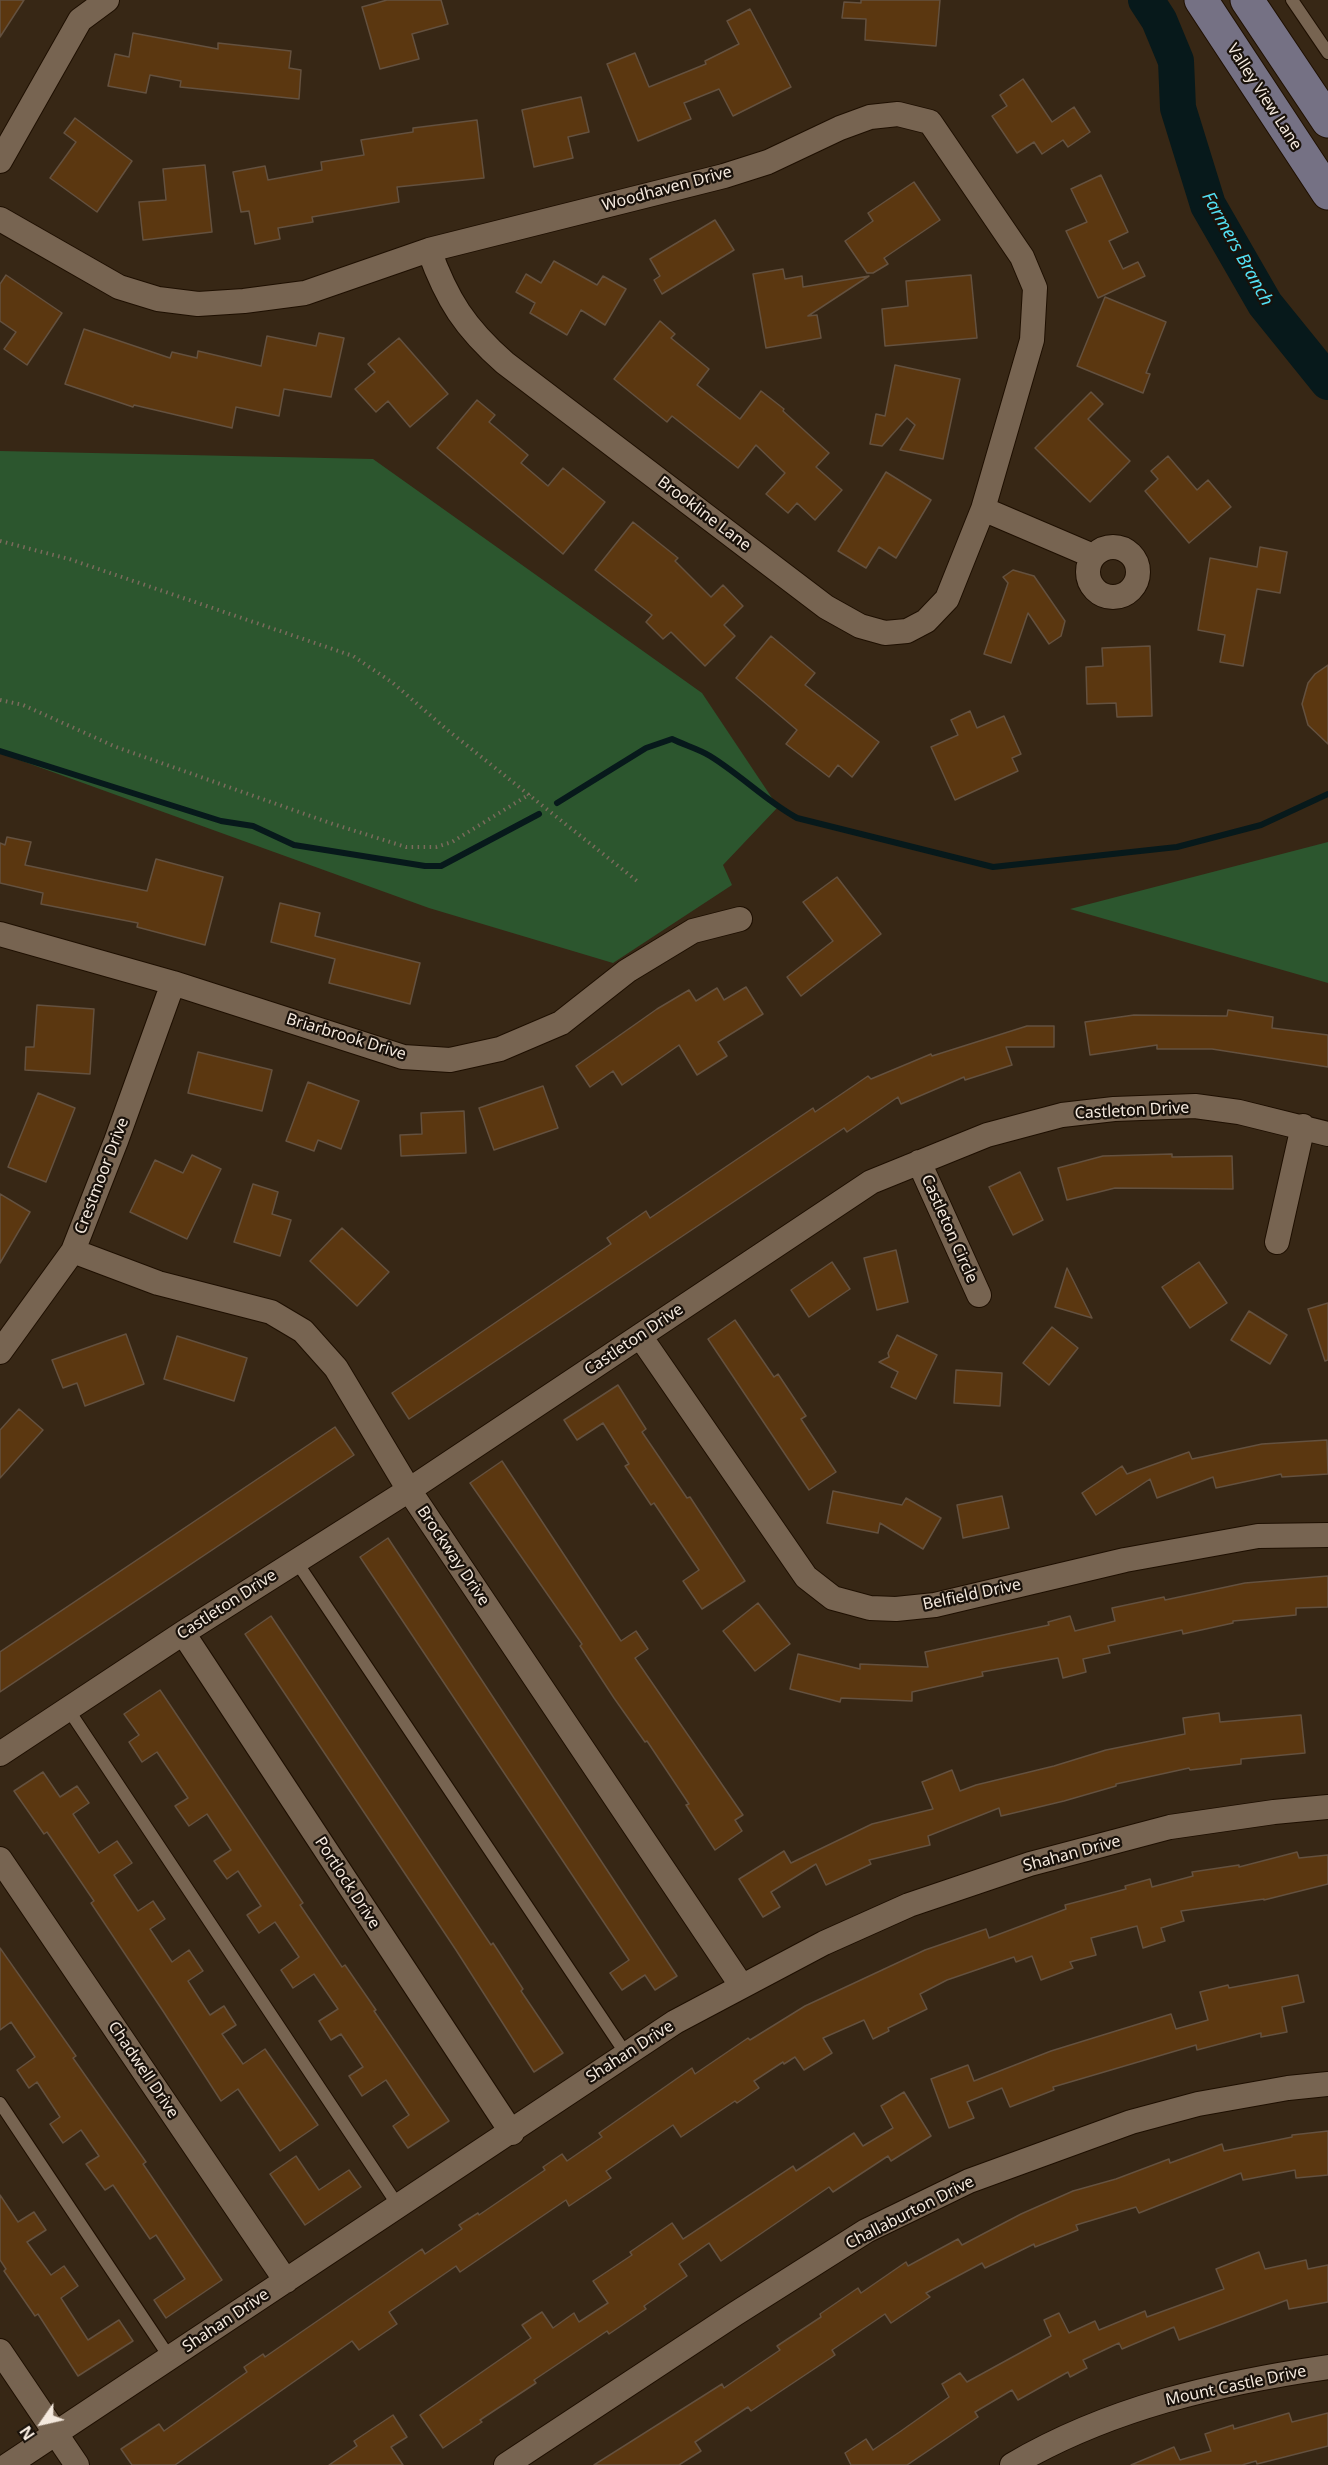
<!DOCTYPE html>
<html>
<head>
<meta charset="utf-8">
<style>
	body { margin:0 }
	#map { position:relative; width:1328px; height:2465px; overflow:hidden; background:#372715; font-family:"Noto Sans",sans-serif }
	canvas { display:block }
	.north { position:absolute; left:12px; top:2393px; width:60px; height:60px; -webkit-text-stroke:4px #19110a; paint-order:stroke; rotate:236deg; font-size:16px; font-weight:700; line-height:24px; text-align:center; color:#f4e9de }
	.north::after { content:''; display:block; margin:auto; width:21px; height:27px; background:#f4e9de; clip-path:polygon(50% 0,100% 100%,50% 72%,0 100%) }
</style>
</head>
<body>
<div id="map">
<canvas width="1328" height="2465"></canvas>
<div class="north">N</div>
</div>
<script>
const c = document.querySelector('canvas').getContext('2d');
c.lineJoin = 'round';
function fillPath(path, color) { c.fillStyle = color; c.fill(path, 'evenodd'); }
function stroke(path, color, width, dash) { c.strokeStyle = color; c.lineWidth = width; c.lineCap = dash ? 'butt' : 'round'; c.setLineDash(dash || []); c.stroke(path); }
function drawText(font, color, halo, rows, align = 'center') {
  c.font = font + ' "Noto Sans",sans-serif'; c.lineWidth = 4.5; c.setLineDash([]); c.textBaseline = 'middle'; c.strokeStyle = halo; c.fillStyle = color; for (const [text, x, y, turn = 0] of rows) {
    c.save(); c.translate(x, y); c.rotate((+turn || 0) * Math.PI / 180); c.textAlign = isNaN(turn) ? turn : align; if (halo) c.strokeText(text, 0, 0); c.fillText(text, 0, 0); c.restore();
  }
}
const green = new Path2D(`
	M0,451L373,459L702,693L778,807L723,865L732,885L613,963L429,908L0,753Z
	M1328,842V983L1070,909Z`);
const stream = new Path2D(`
	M0,751L221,821L253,826L294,845L425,866H441L539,814
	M557,803L646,748L672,739C684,745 699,749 710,756C741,775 766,801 797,818L993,867L1177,847L1261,825L1328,794`);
const river = new Path2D(`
	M1146,0L1159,20L1176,61L1178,108L1208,205L1265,304L1328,382`);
const building = new Path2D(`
	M0,0H24L0,37Z
	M387,0H441L448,24L412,34L419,59L380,69L362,7Z
	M861,0H940L936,46L865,40L866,19L842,18L844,2L861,3Z
	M750,9L791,87L733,116L719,89L684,103L691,119L638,141L607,64L635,53L649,87L706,64L705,61L739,44L727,21Z
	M133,33L218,49V43L291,51L289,68L301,70L299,99L180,87L181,81L150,75L146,93L108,86L115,54L129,57Z
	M1023,79L1052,122L1074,107L1090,132L1068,147L1063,140L1042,154L1034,142L1017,153L992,116L1007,106L1000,95Z
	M581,97L589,132L568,137L573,158L534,167L522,110Z
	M75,118L132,161L97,212L50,178L76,142L64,133Z
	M477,120L484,178L397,187L399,202L312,217L313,222L278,228L280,239L255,244L249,211L241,212L233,172L265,166L268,180L322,170L321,162L364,155L361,140L413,132V128Z
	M205,165L212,232L143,240L139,202L166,200L163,169Z
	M1101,175L1128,232L1109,241L1123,269L1138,262L1145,276L1098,298L1066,231L1087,222L1071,189Z
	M914,182L940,220L884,258L888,264L873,273H867L845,241L873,221L868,213Z
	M715,220L734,250L662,294L654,280L660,276L650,259Z
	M554,261L597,285L603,276L626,289L605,325L581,310L567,335L530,313L535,303L516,292L526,274L541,283Z
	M783,269L785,279L802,276L803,287L869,276L808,316L817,315L821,338L766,348L753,274Z
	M6,275L62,313L27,365L4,349L16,332L0,321V284Z
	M971,275L977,338L885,346L882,309L908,306L906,281Z
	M1105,297L1166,322L1146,373L1150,374L1143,393L1077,366Z
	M660,321L675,334L671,338L709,369L697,385L740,419L761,391L784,409L783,411L829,453L816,467L842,490L815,520L797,503L788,513L766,494L785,473L756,445L738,468L672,416L667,422L614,379Z
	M84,329L170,358L172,352L197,358L198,351L261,366L267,336L316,346L319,333L344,338L331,397L284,389L279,416L236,407L232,428L134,405L133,407L65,384Z
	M399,338L448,394L410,427L388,401L376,412L355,389L375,372L368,364Z
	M895,365L960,379L943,459L900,450L915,425L907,418L882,446L870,444L876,414L885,416Z
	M1091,392L1103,404L1088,419L1130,461L1090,502L1035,448Z
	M477,400L495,415L489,422L528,455L521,463L548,486L563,468L605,502L563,554L437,448Z
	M1168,456L1197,490L1208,480L1231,507L1189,543L1145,491L1158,479L1151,471Z
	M886,472L931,500L896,558L879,547L866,568L838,551Z
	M633,522L678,558L675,561L711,597L723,585L743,606L724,625L735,636L705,666L671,632L663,639L646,622L652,615L595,570Z
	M1260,547L1287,552L1280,593L1257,589L1243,666L1220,662L1225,635L1198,630L1210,558L1257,567Z
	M1013,570L1034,576L1065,621L1061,636L1049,644L1028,613L1011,663L984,654L1008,583L1003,577Z
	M771,636L815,673L805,685L879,742L852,777L838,765L829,777L786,744L797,730L736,678Z
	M1150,646L1152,716L1117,717L1116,703L1087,704L1086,667L1103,666L1102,648Z
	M1328,665V744L1308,725L1302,704L1308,683L1315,674Z
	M970,711L977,728L1004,716L1021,754L1012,758L1018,771L955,800L931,747L958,735L951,720Z
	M7,837L31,842L25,865L147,891L156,859L223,877L205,945L137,927L138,923L41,904L43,893L0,883V843L5,845Z
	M837,877L881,934L801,996L787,977L833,941L803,902Z
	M280,903L320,913L315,936L420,963L410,1004L329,983L335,959L271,942Z
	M746,987L763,1014L718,1042L727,1056L697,1075L679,1045L622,1085L613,1071L590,1087L576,1066L657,1009L689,990L696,1001L717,988L724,1000Z
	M37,1005L94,1009L90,1074L25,1070L26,1047H34Z
	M1228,1010L1273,1017L1272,1028L1328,1035V1067L1212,1049H1157V1045L1090,1055L1085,1022L1134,1015L1227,1016Z
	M1027,1026H1054V1047H1006L1012,1065L965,1080L964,1077L901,1104L898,1097L847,1132L844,1128L409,1419L392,1393L611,1244L607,1238L646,1211L650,1218L813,1108L815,1112L868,1076L871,1079L931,1054L932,1056Z
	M198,1052L272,1070L262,1111L188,1093Z
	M308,1082L359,1101L341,1149L318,1140L314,1151L286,1141Z
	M543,1086L558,1128L494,1150L479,1108Z
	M38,1093L75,1108L46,1182L8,1167Z
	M464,1111L466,1153L401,1156L400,1135L422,1134L421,1113Z
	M1172,1154V1157L1232,1156L1233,1189L1115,1188L1067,1200L1058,1168L1103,1156Z
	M192,1155L221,1169L187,1239L130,1212L155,1160L183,1173Z
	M1020,1172L1043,1220L1013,1235L989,1187Z
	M253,1184L278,1192L272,1214L291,1220L280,1256L234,1242Z
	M0,1194L30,1212L0,1263Z
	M342,1228L389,1272L357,1306L310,1261Z
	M896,1250L908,1302L877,1310L864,1258Z
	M832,1262L850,1289L809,1317L791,1290Z
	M1199,1262L1227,1303L1190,1328L1162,1287Z
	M1067,1268L1092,1318L1055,1307Z
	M1328,1303V1360L1325,1361L1308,1309Z
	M1249,1311L1287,1335L1270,1364L1231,1340Z
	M735,1320L774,1377L778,1374L806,1416L801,1419L836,1472L809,1490L708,1339Z
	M1052,1327L1078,1348L1049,1385L1023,1363Z
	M126,1334L144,1384L85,1406L77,1383L63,1388L52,1360Z
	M897,1335L937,1355L916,1399L891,1387L898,1372L879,1362L889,1357L888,1353Z
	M177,1336L247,1358L234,1401L164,1379Z
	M956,1370L1002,1373L1000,1406L954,1403Z
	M618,1385L646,1429L642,1432L687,1498L690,1497L745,1581L702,1609L683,1581L699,1570L654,1503L651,1505L625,1466L629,1464L603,1423L577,1440L564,1420Z
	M19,1409L43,1430L0,1478V1430Z
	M335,1427L354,1455L0,1692V1652Z
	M1327,1440L1328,1474L1282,1477L1281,1474L1216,1488L1213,1477L1157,1498L1150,1479L1096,1515L1082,1493L1122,1466L1127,1474L1189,1452L1192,1459L1262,1444Z
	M502,1461L621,1641L636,1631L648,1649L635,1658L743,1815L735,1820L742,1831L715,1850L686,1805L689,1804L647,1741L645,1742L614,1698L580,1646L582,1644L470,1483Z
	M833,1491L902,1505L906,1498L941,1518L923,1549L880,1523L878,1533L827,1523Z
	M1002,1496L1009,1528L963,1538L957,1505Z
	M388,1538L677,1976L655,1990L645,1975L622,1990L610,1973L629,1960L360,1557Z
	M1328,1576V1607L1296,1608V1615L1233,1621V1623L1183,1634L1182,1630L1108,1646L1110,1653L1083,1659L1086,1672L1063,1678L1058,1658L982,1672L983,1676L912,1692V1701L841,1698L840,1702L790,1689L798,1654L860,1669V1664L928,1667L925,1652L1049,1625L1048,1622L1070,1616L1075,1631L1115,1621L1112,1608L1164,1597L1165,1600L1245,1583Z
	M758,1603L790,1644L755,1671L723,1631Z
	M271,1616L491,1945L493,1943L523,1989L521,1991L563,2053L534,2072L456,1950L245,1634Z
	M160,1690L303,1903L300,1905L342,1967L345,1965L376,2010L374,2011L449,2121L408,2148L393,2126L409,2115L386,2080L362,2096L349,2076L363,2067L341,2034L331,2040L319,2021L338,2009L314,1974L293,1988L281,1970L299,1957L275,1922L259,1933L247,1915L261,1906L238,1871L227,1879L214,1861L231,1850L207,1814L189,1826L175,1806L188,1798L157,1752L142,1762L129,1742L139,1735L124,1714Z
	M1219,1713L1220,1722L1301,1715L1305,1753L1241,1759V1764L1190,1770L1189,1768L1116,1784V1786L1064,1801L1001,1816L999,1808L928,1836L930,1845L869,1860L871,1864L826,1885L816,1864L771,1892L780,1907L763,1917L739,1879L784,1851L791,1863L872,1824L933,1809L922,1782L952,1770L960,1791L976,1785L1054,1766L1106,1750L1185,1734L1183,1718Z
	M43,1772L60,1797L77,1786L89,1803L73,1814L99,1853L117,1841L132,1863L114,1875L138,1911L153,1901L165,1919L150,1929L172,1962L189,1950L203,1971L188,1981L210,2015L224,2006L236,2025L222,2034L243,2064L265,2049L318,2125L280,2151L238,2089L221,2101L163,2011L91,1903L94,1901L47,1832L44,1834L14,1791Z
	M1297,1852L1299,1858L1328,1855V1884L1264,1900V1899L1181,1911L1184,1921L1161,1928L1165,1941L1143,1948L1137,1926L1091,1938L1096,1955L1070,1962L1073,1968L1041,1980L1032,1956L1016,1962L1014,1957L947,1980L920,1994L927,2009L888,2028L889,2031L873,2039L864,2020L823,2038L832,2053L804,2070L795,2057L784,2064L783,2062L754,2081L759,2088L737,2103L735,2101L681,2137L673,2125L606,2171L611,2178L569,2206L566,2200L460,2272L456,2266L389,2312L397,2324L359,2350L352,2341L175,2465H132L121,2449L159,2424L164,2431L247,2372L244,2367L263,2354L265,2357L422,2249L425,2254L462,2229L459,2225L478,2213L479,2215L545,2170L543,2167L562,2154L567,2161L602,2137L599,2133L692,2068L695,2074L748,2038L750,2040L805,2006L925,1950L986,1929L989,1938L1066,1909L1065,1905L1126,1889L1125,1886L1150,1879L1152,1887L1193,1876L1192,1872L1239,1865V1867Z
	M0,1948L76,2056L73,2058L146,2162L143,2164L222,2280L166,2318L154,2300L185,2279L156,2235L150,2239L113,2185L105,2190L86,2164L99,2156L81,2130L63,2143L50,2124L60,2117L37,2082L29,2088L17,2070L35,2057L11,2022L0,2030Z
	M1298,1975L1304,2002L1282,2007L1287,2032L1261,2037V2033L1197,2050L1196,2045L1053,2087L1054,2090L1010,2107L1002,2088L967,2102L974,2118L949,2128L931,2079L968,2065L974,2081L1051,2051L1171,2014L1176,2029L1208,2020L1200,1992L1228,1985L1229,1988Z
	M904,2092L931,2136L891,2161L888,2156L833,2192L829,2187L721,2261L709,2243L679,2264L687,2276L644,2306L646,2309L609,2334L607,2331L534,2380L536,2383L480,2420L482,2422L443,2448L420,2415L531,2338L522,2325L542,2312L553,2328L574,2313L579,2322L608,2303L593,2281L632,2255L630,2252L672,2223L683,2239L793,2166L796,2171L854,2133L863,2146L893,2128L881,2106Z
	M1328,2131V2175L1296,2178L1295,2170L1243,2180L1241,2173L1139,2213L1136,2207L1076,2225L1078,2230L1035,2247L1034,2244L985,2268L982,2263L926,2293L930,2297L891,2323L885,2314L832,2350L835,2355L751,2411L748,2407L695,2442L701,2451L679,2465H594L722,2384L724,2388L780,2350L777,2346L821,2317L820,2314L858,2288L861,2293L906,2262L908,2266L958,2239L962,2245L1021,2214L1073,2191L1116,2179L1169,2159L1170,2163L1222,2144L1224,2151L1292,2137V2135Z
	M296,2156L319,2190L349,2170L361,2187L305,2225L270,2174Z
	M0,2195L18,2222L34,2212L46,2230L27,2242L51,2275L64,2266L78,2286L61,2298L88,2340L119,2320L133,2341L78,2376L38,2314L35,2316L4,2271L6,2269L0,2260Z
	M1259,2252L1265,2269L1306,2260L1308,2269L1328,2265V2302L1289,2309L1287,2300L1179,2340L1174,2327L1122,2349L1119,2343L1083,2360L1087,2368L1070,2377L1068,2372L1018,2400L1012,2390L975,2412L978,2417L907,2465H851L845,2453L866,2439L873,2450L901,2431L949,2397L942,2384L960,2373L967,2382L1051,2336L1044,2320L1059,2313L1069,2333L1095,2321L1099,2330L1145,2311L1147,2317L1224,2289L1216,2269Z
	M1289,2413L1292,2422L1328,2413V2446L1257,2464L1256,2461L1242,2465H1131L1174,2447L1180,2460L1211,2451L1205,2434L1233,2425L1234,2429Z
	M393,2415L407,2437L391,2447L403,2465H329L357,2446L354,2441Z`);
const path = new Path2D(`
	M0,541L69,559L353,656L393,683L445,728L637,881
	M0,700L23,705L116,747L333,824L406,847H436L452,842L530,794`);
const lane = new Path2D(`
	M1292,0L1328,53
	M296,1561L626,2054
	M68,1709L399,2207
	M0,2103L170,2358`);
const street = new Path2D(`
	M0,161L80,20L107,0
	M0,219L119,287L158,299L198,304L244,301L305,293L429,250L724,176L768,162L840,128L870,117L898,114L930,122L1022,257L1035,288L1032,340L983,509L947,599L926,621L907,631L885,633L860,626L826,607L505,363C465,328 447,300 429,250
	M983,509L1093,556
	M1088 572a25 25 0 1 1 50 0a25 25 0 1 1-50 0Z
	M0,934L173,983L403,1057L450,1060L500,1049L561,1023L627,971L693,931L740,919
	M919,1162L979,1295
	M1277,1242L1303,1126
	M73,1251L158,1283L271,1312L303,1331L336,1368L409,1490L741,1985
	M640,1336L806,1577L833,1598L870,1608L896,1609L935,1605L1125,1560L1258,1536L1328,1535
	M0,1352L73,1251L116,1141L173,983
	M183,1633L512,2133
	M0,1754L183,1633L409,1490L871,1182L987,1135L1062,1115L1114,1109L1195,1106L1239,1112L1328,1134
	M0,1859L286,2281
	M0,2351L77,2465
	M8,2465L675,2022L824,1943L909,1905L1030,1864L1170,1827L1274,1812L1328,1807
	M506,2465L735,2314L866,2231L969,2181L1131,2122L1198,2104L1288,2088L1328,2084
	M1012,2465C1109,2408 1218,2383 1328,2367`);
const secondary = new Path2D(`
	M1201,0L1328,193
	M1247,0L1328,121`);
const streetNames = [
	["Valley View Lane",1264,97,57],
	["Woodhaven Drive",667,189,-15],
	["Brookline Lane",704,514,37],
	["Briarbrook Drive",346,1037,17],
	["Castleton Drive",1132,1111,-3],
	["Crestmoor Drive",102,1176,-69],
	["Castleton Circle",949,1229,66],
	["Castleton Drive",634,1340,-34],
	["Brockway Drive",453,1556,56],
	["Belfield Drive",972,1595,-12],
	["Castleton Drive",227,1605,-33],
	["Shahan Drive",1072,1854,-15],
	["Portlock Drive",347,1883,57],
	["Shahan Drive",630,2052,-33],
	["Chadwell Drive",143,2070,56],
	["Challaburton Drive",910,2213,-27],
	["Shahan Drive",226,2321,-34],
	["Mount Castle Drive",1236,2386,-12]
];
const waterNames = [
	["Farmers Branch",1237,249,61]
];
fillPath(green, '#2c562e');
stroke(stream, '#07191b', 6);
stroke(river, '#07191b', 36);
fillPath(building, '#5b3710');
stroke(building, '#64513f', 1.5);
stroke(lane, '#1e0f01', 14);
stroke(street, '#1e0f01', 26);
stroke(secondary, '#1e0f01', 35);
stroke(path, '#7a6b5c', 4, [1.5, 4.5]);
stroke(lane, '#776451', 12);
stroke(street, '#776451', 24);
stroke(secondary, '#757184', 33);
drawText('16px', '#f4e9de', '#19110a', streetNames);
drawText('italic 18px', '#53dff3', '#19110a', waterNames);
</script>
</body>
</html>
